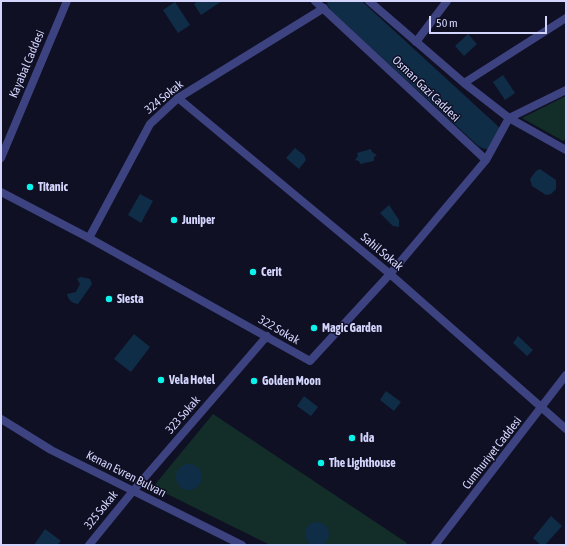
<!DOCTYPE html>
<html>
<head>
<meta charset="utf-8">
<style>
	body { margin:0 }
	#map { position:relative; width:567px; height:546px; overflow:hidden; background:#101024; font-family:"Asap Condensed",sans-serif }
	canvas { display:block }
	.frame { position:absolute; inset:0; border:2px solid #d4d5fd; pointer-events:none }
	.scale { position:absolute; left:429px; top:16px; width:118px; height:18px; box-sizing:border-box; border:2px solid #d4d5fd; border-top:0; padding-left:5px; font-size:12px; line-height:14px; white-space:nowrap; color:#d4d5fd; -webkit-text-stroke:3px #101024; paint-order:stroke }
</style>
</head>
<body>
<div id="map">
<canvas width="567" height="546"></canvas>
<div class="frame"></div>
<div class="scale">50 m</div>
</div>
<script>
const c = document.querySelector('canvas').getContext('2d');
c.lineJoin = 'round';
function fillPath(path, color) { c.fillStyle = color; c.fill(path, 'evenodd'); }
function stroke(path, color, width, dash) { c.strokeStyle = color; c.lineWidth = width; c.lineCap = dash ? 'butt' : 'round'; c.setLineDash(dash || []); c.stroke(path); }
function drawText(font, color, halo, rows, align = 'center') {
  c.font = font + ' "Asap Condensed",sans-serif'; c.lineWidth = 3; c.setLineDash([]); c.textBaseline = 'middle'; c.strokeStyle = halo; c.fillStyle = color; for (const [text, x, y, turn = 0] of rows) {
    c.save(); c.translate(x, y); c.rotate((+turn || 0) * Math.PI / 180); c.textAlign = isNaN(turn) ? turn : align; if (halo) c.strokeText(text, 0, 0); c.fillText(text, 0, 0); c.restore();
  }
}
const green = new Path2D(`
	M566,96V138L563,141L522,118Z
	M213,414L407,543L406,545H270L153,487Z`);
const water = new Path2D(`
	M198,1H222L201,15L194,4Z
	M175,2L190,25L178,33L163,10Z
	M468,34L477,44L464,56L455,46Z
	M503,75L515,93L505,100L493,82Z
	M295,148L304,155L306,160L299,169L286,158Z
	M371,149L372,152L377,155L374,157V161L360,164L359,161L355,160L358,156L357,153Z
	M540,169L556,180V189L551,194L546,195L532,186L530,179L536,171Z
	M140,194L153,201L141,223L128,215Z
	M389,205L399,220V227L393,226L380,213Z
	M81,277L90,279L92,284L78,304C72,303 69,301 67,294L76,292L80,284L77,279Z
	M134,334L150,347L131,372L114,359Z
	M518,336L533,350L527,356L513,343Z
	M386,391L401,402L394,411L380,400Z
	M304,396L318,407L311,416L297,406Z
	M176 477a13 13 0 1 1 26 0a13 13 0 1 1-26 0Z
	M551,516L562,526L545,545H541L533,538Z
	M305 534a12 12 0 1 1 24 0a12 12 0 1 1-24 0Z
	M45,529L61,541L57,545H34Z`);
const river = new Path2D(`
	M341,1L487,135`);
const minor = new Path2D(`
	M315,1L486,160L509,118L566,90
	M369,1L464,83L509,118L566,150
	M416,42L447,1
	M464,83L566,18
	M178,98L390,274L566,429
	M1,192L89,238L310,361L390,274L486,160
	M89,238L150,124L178,98L324,8
	M1,419L51,450L242,545
	M89,545L133,491L267,336
	M435,545L566,375`);
const tertiary = new Path2D(`
	M1,158L67,1`);
const markers = [
	[30,187,4,"#0bf3ea"],
	[174,220,4,"#0bf3ea"],
	[253,272,4,"#0bf3ea"],
	[109,299,4,"#0bf3ea"],
	[314,328,4,"#0bf3ea"],
	[161,380,4,"#0bf3ea"],
	[254,381,4,"#0bf3ea"],
	[352,438,4,"#0bf3ea"],
	[321,463,4,"#0bf3ea"]
];
const streetNames = [
	["Kayabal Caddesi",27,64,-67],
	["Osman Gazi Caddesi",426,89,44],
	["324 Sokak",164,97,-39],
	["Sahil Sokak",382,252,40],
	["322 Sokak",279,330,30],
	["323 Sokak",183,415,-49],
	["Cumhuriyet Caddesi",492,453,-52],
	["Kenan Evren Bulvarı",126,474,27],
	["325 Sokak",101,510,-51]
];
const poiNames = [
	["Titanic",38,187],
	["Juniper",182,220],
	["Cerit",261,272],
	["Siesta",117,299],
	["Magic Garden",322,328],
	["Vela Hotel",169,380],
	["Golden Moon",262,381],
	["Ida",360,438],
	["The Lighthouse",329,463]
];
fillPath(green, '#132e29');
fillPath(water, '#102d47');
stroke(river, '#102d47', 28);
stroke(minor, '#3d4381', 8);
stroke(tertiary, '#3d4381', 8);
for (const [x, y, r, color] of markers) { const dot = new Path2D(); dot.arc(x, y, r, 0, 2 * Math.PI); c.fillStyle = color; c.fill(dot); stroke(dot, '#101024', 1.5); }
drawText('12px', '#d4d5fd', '#101024', streetNames);
drawText('bold 12px', '#d4d5fd', '#101024', poiNames, 'left');
</script>
</body>
</html>
